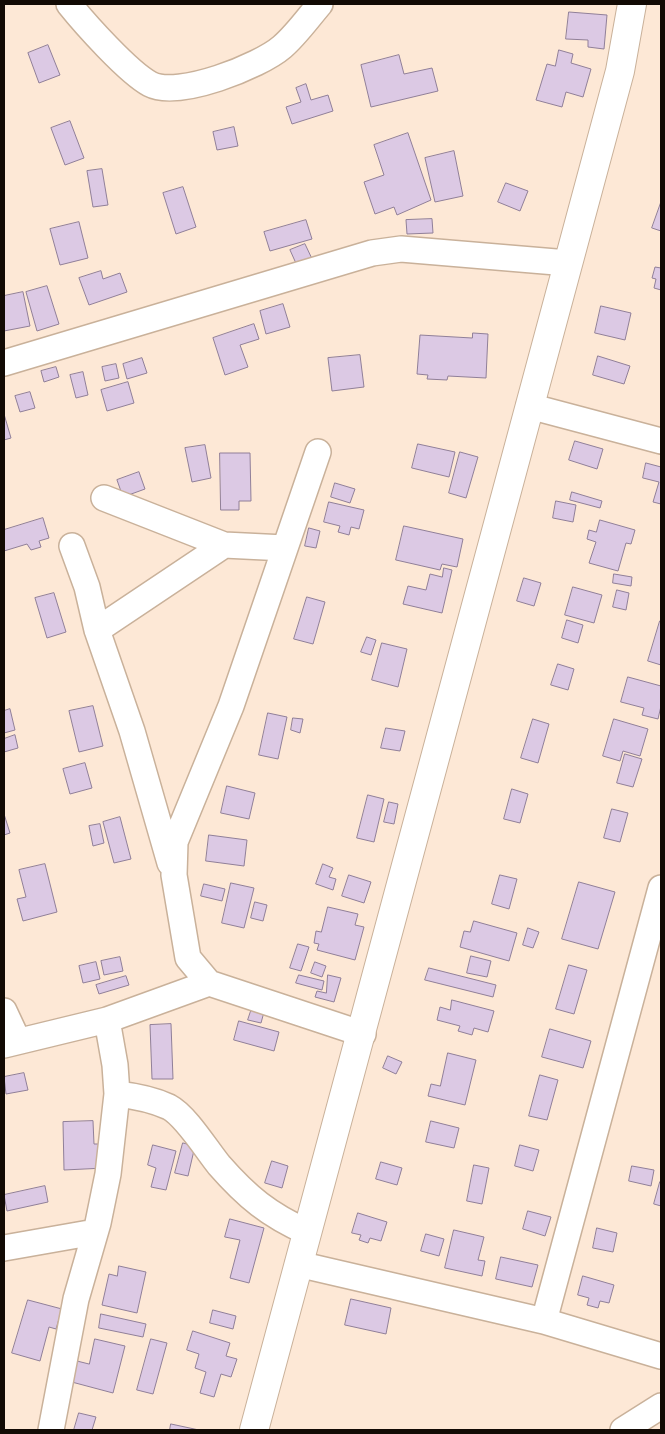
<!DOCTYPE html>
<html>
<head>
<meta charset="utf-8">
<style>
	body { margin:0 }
	#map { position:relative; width:665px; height:1434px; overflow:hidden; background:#fde8d6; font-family:"Varela Round",sans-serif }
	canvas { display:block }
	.frame { position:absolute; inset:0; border:5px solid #120a04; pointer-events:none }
</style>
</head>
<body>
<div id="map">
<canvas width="665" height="1434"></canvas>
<div class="frame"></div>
</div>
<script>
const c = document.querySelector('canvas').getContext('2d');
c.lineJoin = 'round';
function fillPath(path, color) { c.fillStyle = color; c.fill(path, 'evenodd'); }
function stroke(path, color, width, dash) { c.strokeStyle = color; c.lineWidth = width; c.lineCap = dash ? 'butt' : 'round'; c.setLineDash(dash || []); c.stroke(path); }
const building = new Path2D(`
	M569,12L607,15L604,49L588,47V40L566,39Z
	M48,45L60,75L39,83L28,53Z
	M559,50L573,54L571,63L591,69L583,97L566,92L562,107L536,100L547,64L555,66Z
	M399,55L404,74L432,68L438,91L371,107L361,65Z
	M306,84L311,100L328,95L333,111L292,124L286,107L301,102L296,88Z
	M70,121L84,158L65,165L51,128Z
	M234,127L238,146L217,150L213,132Z
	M408,133L431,200L397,215L394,207L375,214L364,182L384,175L374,145Z
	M454,151L463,196L435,202L425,158Z
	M102,169L108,205L93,207L87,171Z
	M506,183L528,191L520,211L498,202Z
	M183,187L196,227L176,234L163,193Z
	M661,202V231L652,228Z
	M432,219L433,233L407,234L406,220Z
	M306,220L312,239L270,251L264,232Z
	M79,222L88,258L60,265L50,229Z
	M305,244L314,263L299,270L290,250Z
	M661,266V290L654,288L656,279L652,278L655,267L661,268Z
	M101,271L103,279L120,273L127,292L89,305L79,278Z
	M47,286L59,324L37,331L26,292Z
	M23,292L30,326L4,331V296Z
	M283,304L290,327L266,334L260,311Z
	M601,306L631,313L625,340L595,333Z
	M254,324L259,339L240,345L248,367L225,375L213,338Z
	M473,333L488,334L486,378L448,376L447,380L427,379L428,375L417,374L420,335L472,338Z
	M360,355L364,387L332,391L328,358Z
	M598,356L630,366L624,384L593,375Z
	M142,358L147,373L127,379L123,364Z
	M116,364L119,378L105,381L102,367Z
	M56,367L59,377L44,382L41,371Z
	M83,372L88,395L76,398L70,375Z
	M128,382L134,403L107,411L101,390Z
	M30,392L35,408L20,412L15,396Z
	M4,414L11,438L4,440Z
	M575,441L603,449L597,469L569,460Z
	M418,444L455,452L449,477L412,468Z
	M205,445L211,478L192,482L185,448Z
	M460,452L478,457L466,498L449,493Z
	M220,453H250L251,501H239V510H221Z
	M646,463L661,467V504L653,502L659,482L643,478Z
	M139,472L145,489L123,497L117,480Z
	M335,483L355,489L350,503L331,497Z
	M572,492L602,501L600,508L570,500Z
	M556,501L576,505L573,522L553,518Z
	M329,502L364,510L359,529L351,527L349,535L338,532L340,526L324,522Z
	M43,518L49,538L39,541L41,547L31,550L27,544L4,551V530Z
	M600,520L635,530L631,544L626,543L618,571L589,563L596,542L587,539L589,530L596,532Z
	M404,526L463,539L457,567L442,564L440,570L396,560Z
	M309,528L320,531L316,548L305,546Z
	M444,568L452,570L442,613L403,604L408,586L426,590L430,574L442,577Z
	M614,574L632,577L631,586L613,583Z
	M524,578L541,583L534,606L517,601Z
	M573,587L602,595L594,623L565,615Z
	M617,590L629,593L626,610L613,607Z
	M54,593L66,632L47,638L35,598Z
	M307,597L325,602L313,644L294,639Z
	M567,620L583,625L578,643L562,638Z
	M660,621H661V665L648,661Z
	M367,637L376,640L371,655L361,652Z
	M382,643L407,649L398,687L372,680Z
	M558,664L574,669L568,690L551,685Z
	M628,677L661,686V706L658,719L642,715L644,708L621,702Z
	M93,706L103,746L79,752L69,711Z
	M10,709L15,730L4,733V711Z
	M268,713L287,717L278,759L259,755Z
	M293,718L303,719L300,733L291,730Z
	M533,719L549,724L538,763L521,758Z
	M614,719L648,729L640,756L623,751L620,761L603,756Z
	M386,728L405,731L400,751L381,748Z
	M15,735L18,748L4,752V739Z
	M625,754L642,759L633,787L617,783Z
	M85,763L92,788L70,794L63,769Z
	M227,786L255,793L249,819L221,813Z
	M512,789L528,794L520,823L504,819Z
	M368,795L384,799L374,842L357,838Z
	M389,802L398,804L394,824L384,822Z
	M612,809L628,813L620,842L604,838Z
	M4,814L10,833L4,835Z
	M120,817L131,859L114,863L103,822Z
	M100,824L104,843L93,846L89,826Z
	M209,835L247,840L244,866L206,861Z
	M45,864L57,912L23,921L17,899L26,897L19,870Z
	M323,864L333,868L329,877L336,879L333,890L316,884Z
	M349,875L371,882L364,903L342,896Z
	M500,875L517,879L509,909L492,904Z
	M579,882L615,892L598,949L562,939Z
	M231,883L254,888L244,928L222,923Z
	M204,884L225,889L222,901L201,896Z
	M255,902L267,905L263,921L251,918Z
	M328,907L358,914L355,925L364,927L355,960L317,950L319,944L314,943L316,931L321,932Z
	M474,921L517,933L509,961L460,947L464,931L470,932Z
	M528,928L539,932L533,948L523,945Z
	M298,944L309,947L301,971L290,968Z
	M471,956L491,961L487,977L467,973Z
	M120,957L123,971L104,975L101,961Z
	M96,962L100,979L83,983L79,966Z
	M315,962L326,966L322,977L311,973Z
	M569,965L587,970L574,1014L556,1009Z
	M429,968L496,985L493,997L425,980Z
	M299,975L324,981L322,990L296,983Z
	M328,975L341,978L334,1002L315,997L317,991L326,993Z
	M126,976L129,985L99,994L96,985Z
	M452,1000L494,1011L488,1032L474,1028L472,1035L458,1031L460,1026L437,1020L440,1007L450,1010Z
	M252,1008L264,1012L261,1023L248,1020Z
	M239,1021L279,1032L274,1051L234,1040Z
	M171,1024L173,1079H152L150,1025Z
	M550,1029L591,1041L583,1068L542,1057Z
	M448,1053L476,1060L465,1105L428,1096L431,1084L440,1086Z
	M388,1056L402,1062L396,1074L383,1068Z
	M24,1073L28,1090L6,1094L4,1077Z
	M540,1075L558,1080L547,1120L529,1116Z
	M93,1121L94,1144H104L105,1168L64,1170L63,1122Z
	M431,1121L459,1128L454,1148L426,1142Z
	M183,1143L195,1146L188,1176L175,1173Z
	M153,1145L176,1151L166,1190L151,1187L156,1168L148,1165Z
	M520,1145L539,1150L533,1171L515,1166Z
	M272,1161L288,1166L282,1188L265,1183Z
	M381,1162L402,1168L397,1185L376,1179Z
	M474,1165L489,1168L482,1204L467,1201Z
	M632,1166L654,1170L651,1186L629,1181Z
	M660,1182L661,1183V1206L654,1204Z
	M45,1186L48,1202L7,1211L4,1195Z
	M528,1211L551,1217L545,1236L523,1229Z
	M358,1213L387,1222L381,1241L370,1238L368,1243L359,1240L361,1235L352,1233Z
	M230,1219L264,1228L249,1283L230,1278L240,1240L225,1237Z
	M597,1228L617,1233L613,1252L593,1248Z
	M454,1230L484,1237L478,1260L485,1261L482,1276L445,1268Z
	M426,1234L444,1239L439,1256L421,1251Z
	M501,1257L538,1265L532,1287L496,1279Z
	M119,1266L146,1272L137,1313L102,1305L109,1274L117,1276Z
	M583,1276L614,1285L609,1303L600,1301L598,1308L587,1305L589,1298L578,1295Z
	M351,1299L391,1308L386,1334L345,1325Z
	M28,1300L62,1309L56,1329L49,1327L40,1361L12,1353Z
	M213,1310L236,1316L233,1329L210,1323Z
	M101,1314L146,1324L143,1337L99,1328Z
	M193,1331L230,1343L226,1356L237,1359L231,1377L221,1374L214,1397L200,1393L206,1372L195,1368L199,1354L187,1350Z
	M95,1339L125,1346L113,1393L68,1381L73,1360L89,1364Z
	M151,1339L167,1343L153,1394L137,1390Z
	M79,1413L96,1417L92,1430H74Z
	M171,1424L199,1430H170Z`);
const minor = new Path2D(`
	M69,4C85,24 128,72 150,84C178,99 260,66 282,47C296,35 308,18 320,4
	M4,363L372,253L401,249L568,263
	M529,406L661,441
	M104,498L224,545
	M72,546L87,587L97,630L132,731L170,863
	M97,630L224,545L285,548
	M209,983L188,958L174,875L175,842L231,706L318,452
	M4,1011L18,1041
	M4,1045L107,1020L209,983L363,1034
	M117,1094C135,1096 152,1099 169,1107C186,1116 206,1149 219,1165C247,1197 269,1215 307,1232
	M4,1248L95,1232
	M298,1264L544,1321L661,1356
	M544,1321L661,888
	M51,1430L76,1299L98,1223L108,1174L117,1094L115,1065L107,1020
	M623,1430L661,1406`);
const tertiary = new Path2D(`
	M254,1430L620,71L632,4`);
fillPath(building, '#dcc9e4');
stroke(building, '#907f98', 1);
stroke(minor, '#c9b19a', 28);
stroke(tertiary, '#c9b19a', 30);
stroke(minor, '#fff', 25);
stroke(tertiary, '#fff', 28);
</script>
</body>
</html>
